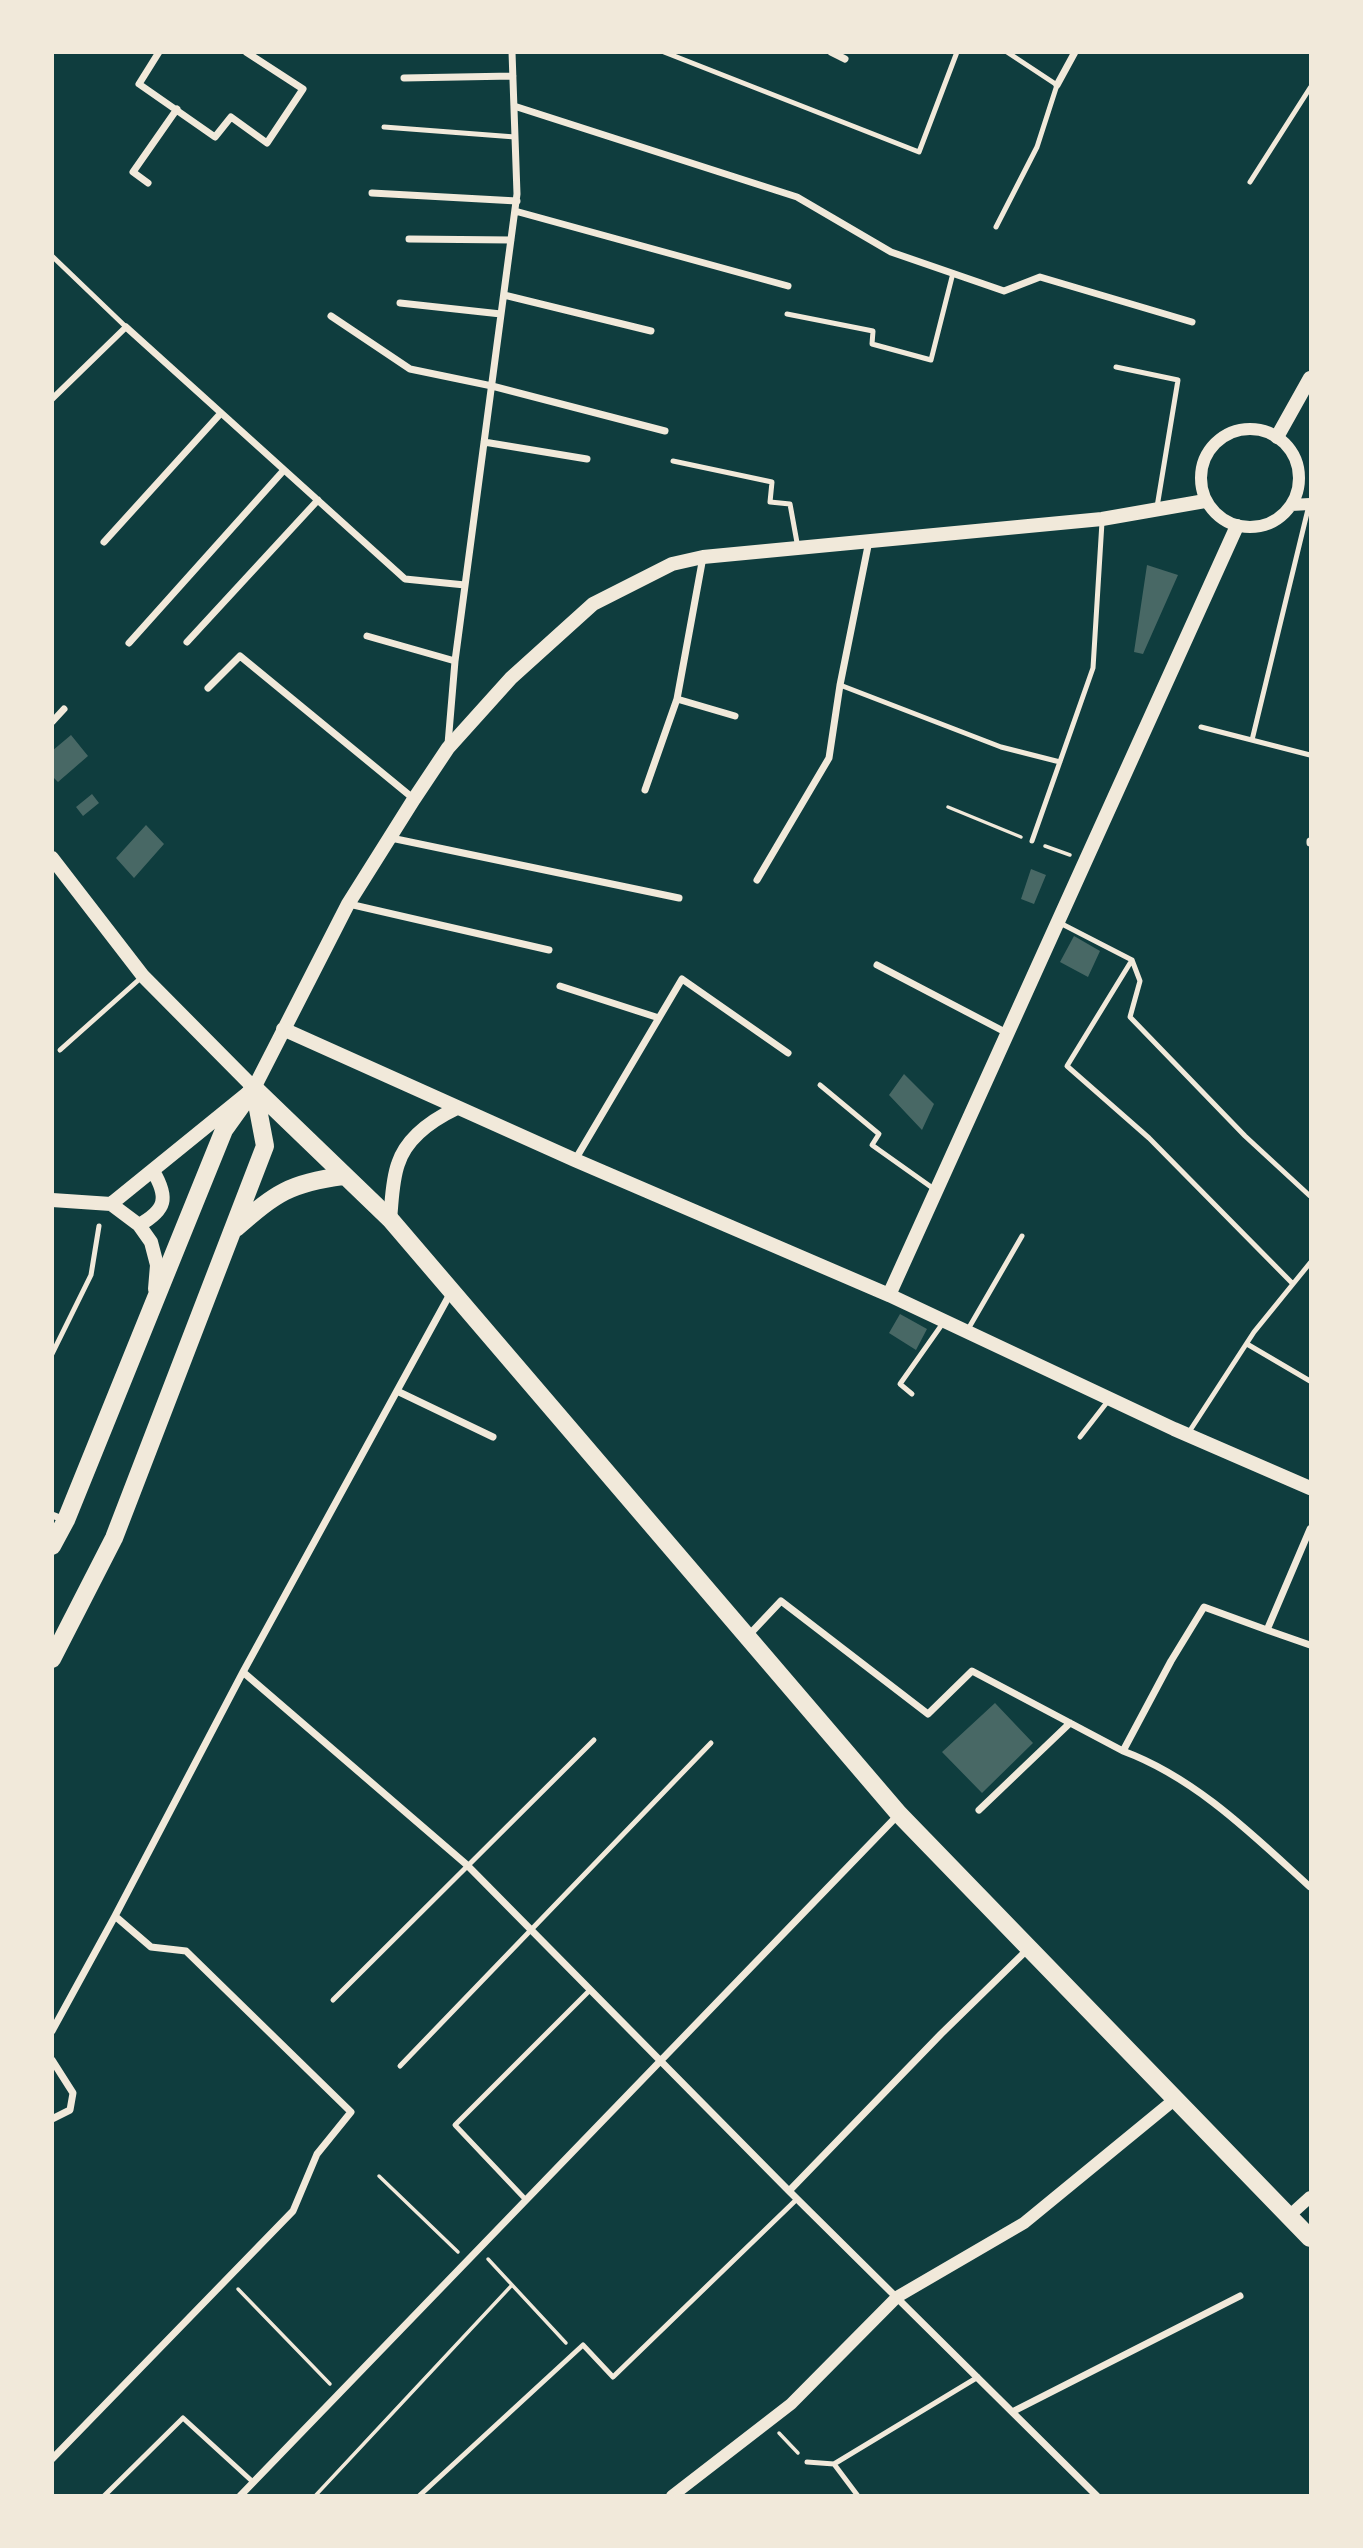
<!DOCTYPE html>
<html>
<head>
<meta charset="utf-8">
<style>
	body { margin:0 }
	#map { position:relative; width:1363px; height:2548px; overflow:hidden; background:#0f3d3e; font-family:"Noto Serif",serif }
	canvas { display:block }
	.frame { position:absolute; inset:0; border:54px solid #f1e9da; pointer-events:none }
</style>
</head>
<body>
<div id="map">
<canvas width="1363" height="2548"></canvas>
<div class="frame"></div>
</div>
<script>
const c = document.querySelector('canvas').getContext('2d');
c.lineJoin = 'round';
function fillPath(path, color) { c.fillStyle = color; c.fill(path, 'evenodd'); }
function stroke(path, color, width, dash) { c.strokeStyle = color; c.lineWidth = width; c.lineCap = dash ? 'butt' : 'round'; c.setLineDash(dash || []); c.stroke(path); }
const building = new Path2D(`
	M1147,565L1178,575L1143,654L1134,652Z
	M71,735L88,756L58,782L52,776V751Z
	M92,794L99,803L83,816L76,807Z
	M146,825L164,844L134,878L116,858Z
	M1031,869L1046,875L1034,904L1021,899Z
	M1074,936L1100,951L1088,977L1060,962Z
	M904,1074L934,1104L922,1130L889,1095Z
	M900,1314L927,1329L916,1350L889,1333Z
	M995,1703L1033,1743L982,1793L942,1752Z`);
const path = new Path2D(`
	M948,807L1021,837
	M1045,846L1070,855
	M379,2176L458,2252
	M488,2259L566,2343
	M238,2289L330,2384
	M779,2433L798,2453
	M315,2496L512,2285`);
const service = new Path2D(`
	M664,52L919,152L957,52
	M384,127L515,137
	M1250,182L1310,88
	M996,227L1037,147L1057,85L1007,52
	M52,256L126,327
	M787,314L873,331L872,344L931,360L953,273
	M1116,367L1178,380L1157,507
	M673,461L772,482L770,502L790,504L798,548
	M840,685L1001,747L1060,762
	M1201,727L1310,755
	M1252,740L1309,505
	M1032,841L1093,668L1102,522
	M1060,923L1132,960L1140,981L1130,1017L1245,1136L1310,1196
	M1132,960L1067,1066L1149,1138L1293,1284
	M60,1050L143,976
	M820,1085L879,1134L872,1145L934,1189
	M967,1331L1022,1236
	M1247,1344L1310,1381
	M52,1354L91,1275L99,1226
	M912,1394L900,1384L943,1323
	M1189,1432L1254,1332L1310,1263
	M1080,1437L1108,1401
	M333,2000L594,1740
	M400,2066L711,1743
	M526,2200L455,2125L590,1990
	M807,2462L834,2464L978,2377
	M834,2464L858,2496
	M104,2496L183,2418L253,2482
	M419,2496L583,2345L613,2377L797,2199`);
const pedestrian = new Path2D(`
	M52,399L126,327`);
const minor = new Path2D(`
	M159,52L139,84L215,137L231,117L267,143L303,89L246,52
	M831,52L845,59
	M404,78L513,76
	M1057,85L1075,52
	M514,106L797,197L891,252L1004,291L1040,277L1192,322
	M148,183L133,172L177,109
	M372,193L517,201
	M515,211L788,286
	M409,239L511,240
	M504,295L651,331
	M400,303L501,314
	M331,316L410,369L492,386L665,431
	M126,327L405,579L465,585
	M484,442L587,459
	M104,542L221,413
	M703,557L677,699L735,716
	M367,636L455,661
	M187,642L318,500
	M129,643L284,470
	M208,688L240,656L414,799
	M52,722L64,709
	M448,744L455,661L517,194L512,52
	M645,790L677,699
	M391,838L679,898
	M1310,841V843
	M757,880L829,758L840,685L869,541
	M349,904L549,950
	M877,965L1007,1033
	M560,986L659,1018
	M575,1160L682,979L788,1053
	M397,1391L493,1437
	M52,1515L65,1520
	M1267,1630L1310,1645
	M748,1636L781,1601L928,1714L972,1671L1123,1751C1196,1778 1254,1836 1310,1887
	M243,1672L467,1865L789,2191L1097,2496
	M1123,1751L1171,1661L1204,1607L1267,1630L1310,1529
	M979,1810L1070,1723
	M52,2031L115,1916
	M52,2060L73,2093L70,2110L52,2119
	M789,2191L941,2034L1029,1948
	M1012,2412L1240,2296
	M52,2459L293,2211L317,2154L351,2112L186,1951L151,1947L115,1916L243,1672L450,1294
	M240,2496L899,1814`);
const tertiary = new Path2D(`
	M1201 478a49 49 0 1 1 98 0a49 49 0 1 1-98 0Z
	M1291,505L1310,504
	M1289,2216L1310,2197
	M672,2496L791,2404L897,2297L1024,2223L1174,2100`);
const secondary = new Path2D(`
	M1277,437L1310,378
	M52,858L143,976L254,1088
	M283,1029L575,1160L889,1295L1174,1429L1310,1488
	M52,1200L111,1204L139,1225L151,1242L157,1265L155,1289
	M111,1204L254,1088L348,904L414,799L448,748L511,678L593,604L672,564L703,557L1102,519L1205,501
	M390,1219C392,1201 392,1181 398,1164C407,1136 434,1119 457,1108
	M139,1225C166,1210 169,1198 153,1171
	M889,1295L1237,526`);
const primary = new Path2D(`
	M254,1088L390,1219L899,1814L1310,2238
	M236,1228C276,1193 290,1183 343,1176
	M52,1546L66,1520L224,1130L254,1088
	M52,1659L114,1538L265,1146L254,1088`);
fillPath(building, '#486865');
stroke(path, '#f1e9da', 3.5);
stroke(service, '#f1e9da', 5);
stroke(pedestrian, '#f1e9da', 6);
stroke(minor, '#f1e9da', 7);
stroke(tertiary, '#f1e9da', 12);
stroke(secondary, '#f1e9da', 14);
stroke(primary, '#f1e9da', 18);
</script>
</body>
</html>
